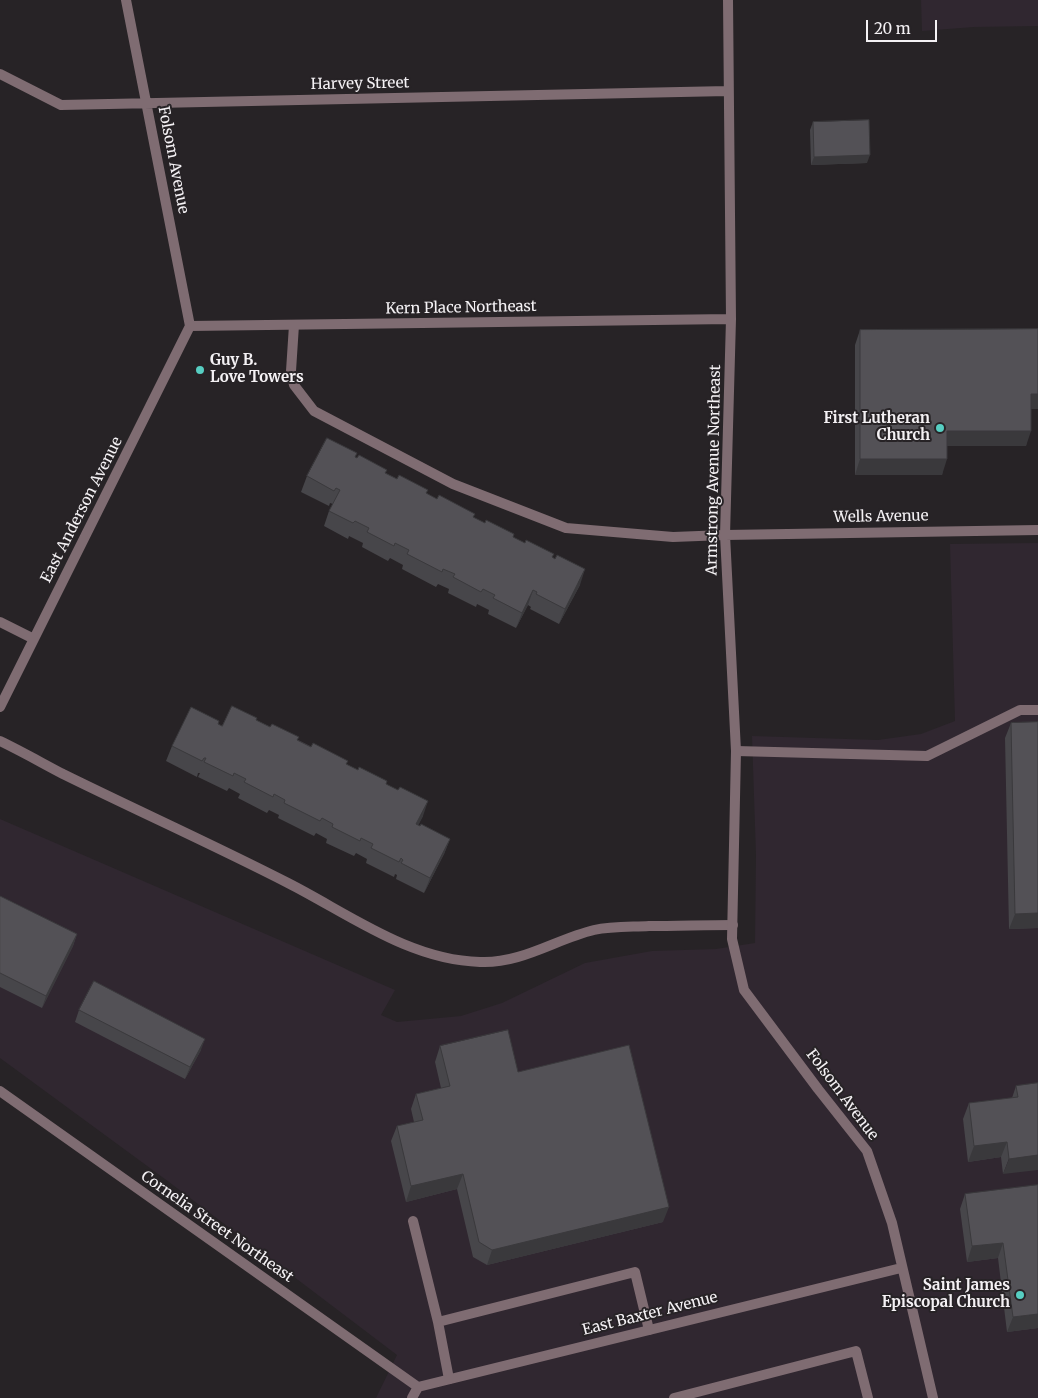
<!DOCTYPE html>
<html>
<head>
<meta charset="utf-8">
<style>
	body { margin:0 }
	#map { position:relative; width:1038px; height:1398px; overflow:hidden; background:#272326; font-family:Merriweather,serif }
	canvas { display:block }
	.scale { position:absolute; left:866px; top:20px; width:71px; height:22px; box-sizing:border-box; border:2px solid #f4f1f4; border-top:0; padding-left:6px; font-size:15px; line-height:18px; white-space:nowrap; color:#f4f1f4; -webkit-text-stroke:4px #272326; paint-order:stroke }
</style>
</head>
<body>
<div id="map">
<canvas width="1038" height="1398"></canvas>
<div class="scale">20 m</div>
</div>
<script>
const c = document.querySelector('canvas').getContext('2d');
c.lineJoin = 'round';
function fillPath(path, color) { c.fillStyle = color; c.fill(path, 'evenodd'); }
function stroke(path, color, width, dash) { c.strokeStyle = color; c.lineWidth = width; c.lineCap = dash ? 'butt' : 'round'; c.setLineDash(dash || []); c.stroke(path); }
function drawText(font, color, halo, rows, align = 'center') {
  c.font = font + ' Merriweather,serif'; c.lineWidth = 4; c.setLineDash([]); c.textBaseline = 'middle'; c.strokeStyle = halo; c.fillStyle = color; for (const [text, x, y, turn = 0] of rows) {
    c.save(); c.translate(x, y); c.rotate((+turn || 0) * Math.PI / 180); c.textAlign = isNaN(turn) ? turn : align; if (halo) c.strokeText(text, 0, 0); c.fillText(text, 0, 0); c.restore();
  }
}
const built = new Path2D(`
	M921,0H1038V26L974,27L922,31Z
	M1038,543V1398H376L397,1355L169,1182L0,1058V819L395,990L381,1015L397,1022L461,1016L502,1003L585,963L652,951L716,949L755,943L756,855L752,736L878,740L921,734L955,721L950,544Z`);
const service = new Path2D(`
	M294,325L291,371L294,385L314,411L453,484L566,528L673,537L725,535
	M0,741C21,751 42,763 63,774C138,811 214,845 288,883C349,914 409,960 480,962C521,964 556,939 594,930C612,926 631,927 649,926C677,926 705,925 733,925
	M736,751L927,756L1020,710H1038
	M413,1221L438,1322
	M449,1379L438,1322L635,1272L649,1330
	M674,1398L856,1351L868,1398`);
const minor = new Path2D(`
	M126,0L190,326
	M728,0L731,319L725,535L736,751L732,939L744,990L818,1089L867,1151L892,1223L933,1398
	M0,74L61,105L728,91
	M190,326L731,319
	M725,535L1038,530
	M0,622L34,639
	M0,707L190,326
	M0,1091L418,1387
	M412,1398L418,1387L901,1268`);
const wall = new Path2D(`
	M813,122L867,163L811,165L810,130Z
	M860,330L1031,409L1026,446H947L942,475H855V345Z
	M356,458L553,558L580,585L559,624L530,609L531,607L528,605L516,628L488,614L489,610L477,604L476,607L448,593L449,589L438,584L436,587L402,569L403,565L390,558L388,561L362,547L363,543L349,536L348,539L324,526L329,511L333,504L330,503L329,506L301,492L307,476Z
	M256,720L298,740L386,784L423,816L418,825L450,839L444,854L424,893L396,879L397,875L395,874L394,877L366,863L367,859L356,853L354,856L326,843L327,839L316,833L314,836L278,818L279,815L269,810L267,813L238,798L240,794L229,788L227,791L198,777L200,773H198L197,777L166,761L172,746L219,721L218,725L222,726Z
	M1038,722V928L1009,929L1005,738L1011,723Z
	M0,896L77,934L73,946L42,1008L0,987Z
	M79,1010L201,1050L185,1079L75,1022Z
	M440,1046L518,1072L663,1222L487,1265L473,1257L457,1189L406,1202L391,1141L397,1126L414,1122L411,1109L416,1094L441,1088L435,1062Z
	M1038,1083L1003,1174L1001,1157L968,1162L963,1119L969,1103L1012,1098L1016,1086Z
	M1038,1185V1328L1007,1332L998,1258L967,1262L960,1209L965,1194Z`);
const shadedWall = new Path2D(`
	M870,155L867,163L811,165L814,157Z
	M1031,394H1038V409H1026Z
	M947,431H1031L1026,446H942Z
	M860,459H947L942,475H855Z
	M585,569L580,585L559,624L565,609Z
	M533,590L528,605L516,628L522,613Z
	M428,801L423,816L411,840L416,824Z
	M450,839L444,854L424,893L430,878Z
	M1038,913V928L1009,929L1015,914Z
	M77,934L73,946L42,1008L46,996Z
	M205,1039L201,1050L185,1079L190,1067Z
	M1007,1142L1001,1157L968,1162L974,1146Z
	M1038,1155V1170L1003,1174L1009,1159Z
	M463,1174L457,1189L406,1202L411,1186Z
	M669,1207L663,1222L487,1265L492,1250Z
	M1003,1243L998,1258L967,1262L972,1246Z
	M1038,1314V1328L1007,1332L1013,1317Z`);
const building = new Path2D(`
	M869,120L870,155L814,157L813,122Z
	M1038,329V394H1031V431H947V459H860V330Z
	M327,438L357,453L355,457L357,458L359,455L387,470L385,473L397,479L399,475L428,490L426,493L437,499L439,495L475,514L473,517L485,523L486,520L514,534L513,537L525,543L526,540L554,554L552,557L555,559L557,555L585,569L565,609L536,594L537,592L533,590L522,613L493,598L495,595L483,589L481,592L453,577L455,574L443,569L442,572L407,554L409,550L395,543L394,546L367,532L369,528L355,521L353,523L329,511L340,490L336,488L334,491L307,476Z
	M232,706L257,718L256,720L270,727L272,724L299,737L297,740L311,747L313,743L348,761L346,764L358,770L359,767L387,781L386,784L398,790L400,787L428,801L416,824L420,826L421,824L450,839L430,878L401,863L403,860L401,858L399,862L371,848L373,844L361,838L360,841L332,827L333,824L322,818L320,821L284,803L285,800L274,794L273,797L244,782L246,779L234,773L233,776L204,762L206,758H204L202,761L172,746L191,707L219,721L218,724L222,726Z
	M1038,722V913L1015,914L1011,723Z
	M0,896L77,934L46,996L0,973Z
	M94,981L205,1039L190,1067L79,1010Z
	M508,1030L518,1072L629,1045L669,1207L492,1250L479,1242L463,1174L411,1186L397,1126L423,1120L416,1094L450,1086L440,1046Z
	M1038,1083V1155L1009,1159L1007,1142L974,1146L969,1103L1018,1097L1016,1086Z
	M1038,1185V1314L1013,1317L1003,1243L972,1246L965,1194Z`);
const markers = [
	[200,370,5,"#57cec2"],
	[940,428,5,"#57cec2"],
	[1020,1295,5,"#57cec2"]
];
const streetNames = [
	["Harvey Street",360,84,-1],
	["Folsom Avenue",173,160,79],
	["Kern Place Northeast",461,308,-1],
	["Armstrong Avenue Northeast",714,470,-89],
	["East Anderson Avenue",82,510,-63],
	["Wells Avenue",881,517,-1],
	["Folsom Avenue",842,1095,53],
	["Cornelia Street Northeast",217,1227,35],
	["East Baxter Avenue",650,1314,-14]
];
const poiNames = [
	["Guy B.",210,361,"left"],
	["Love Towers",210,378,"left"],
	["First Lutheran",930,419],
	["Church",930,436],
	["Saint James",1010,1286],
	["Episcopal Church",1010,1303]
];
fillPath(built, '#302730');
stroke(service, '#7f6c72', 10);
stroke(minor, '#7f6c72', 10);
fillPath(wall, '#47464a');
fillPath(shadedWall, '#3a393c');
fillPath(building, '#535156');
stroke(building, '#3a393c', 1);
for (const [x, y, r, color] of markers) { const dot = new Path2D(); dot.arc(x, y, r, 0, 2 * Math.PI); c.fillStyle = color; c.fill(dot); stroke(dot, '#272326', 2); }
drawText('15px', '#f4f1f4', '#272326', streetNames);
drawText('bold 15px', '#f4f1f4', '#272326', poiNames, 'right');
</script>
</body>
</html>
